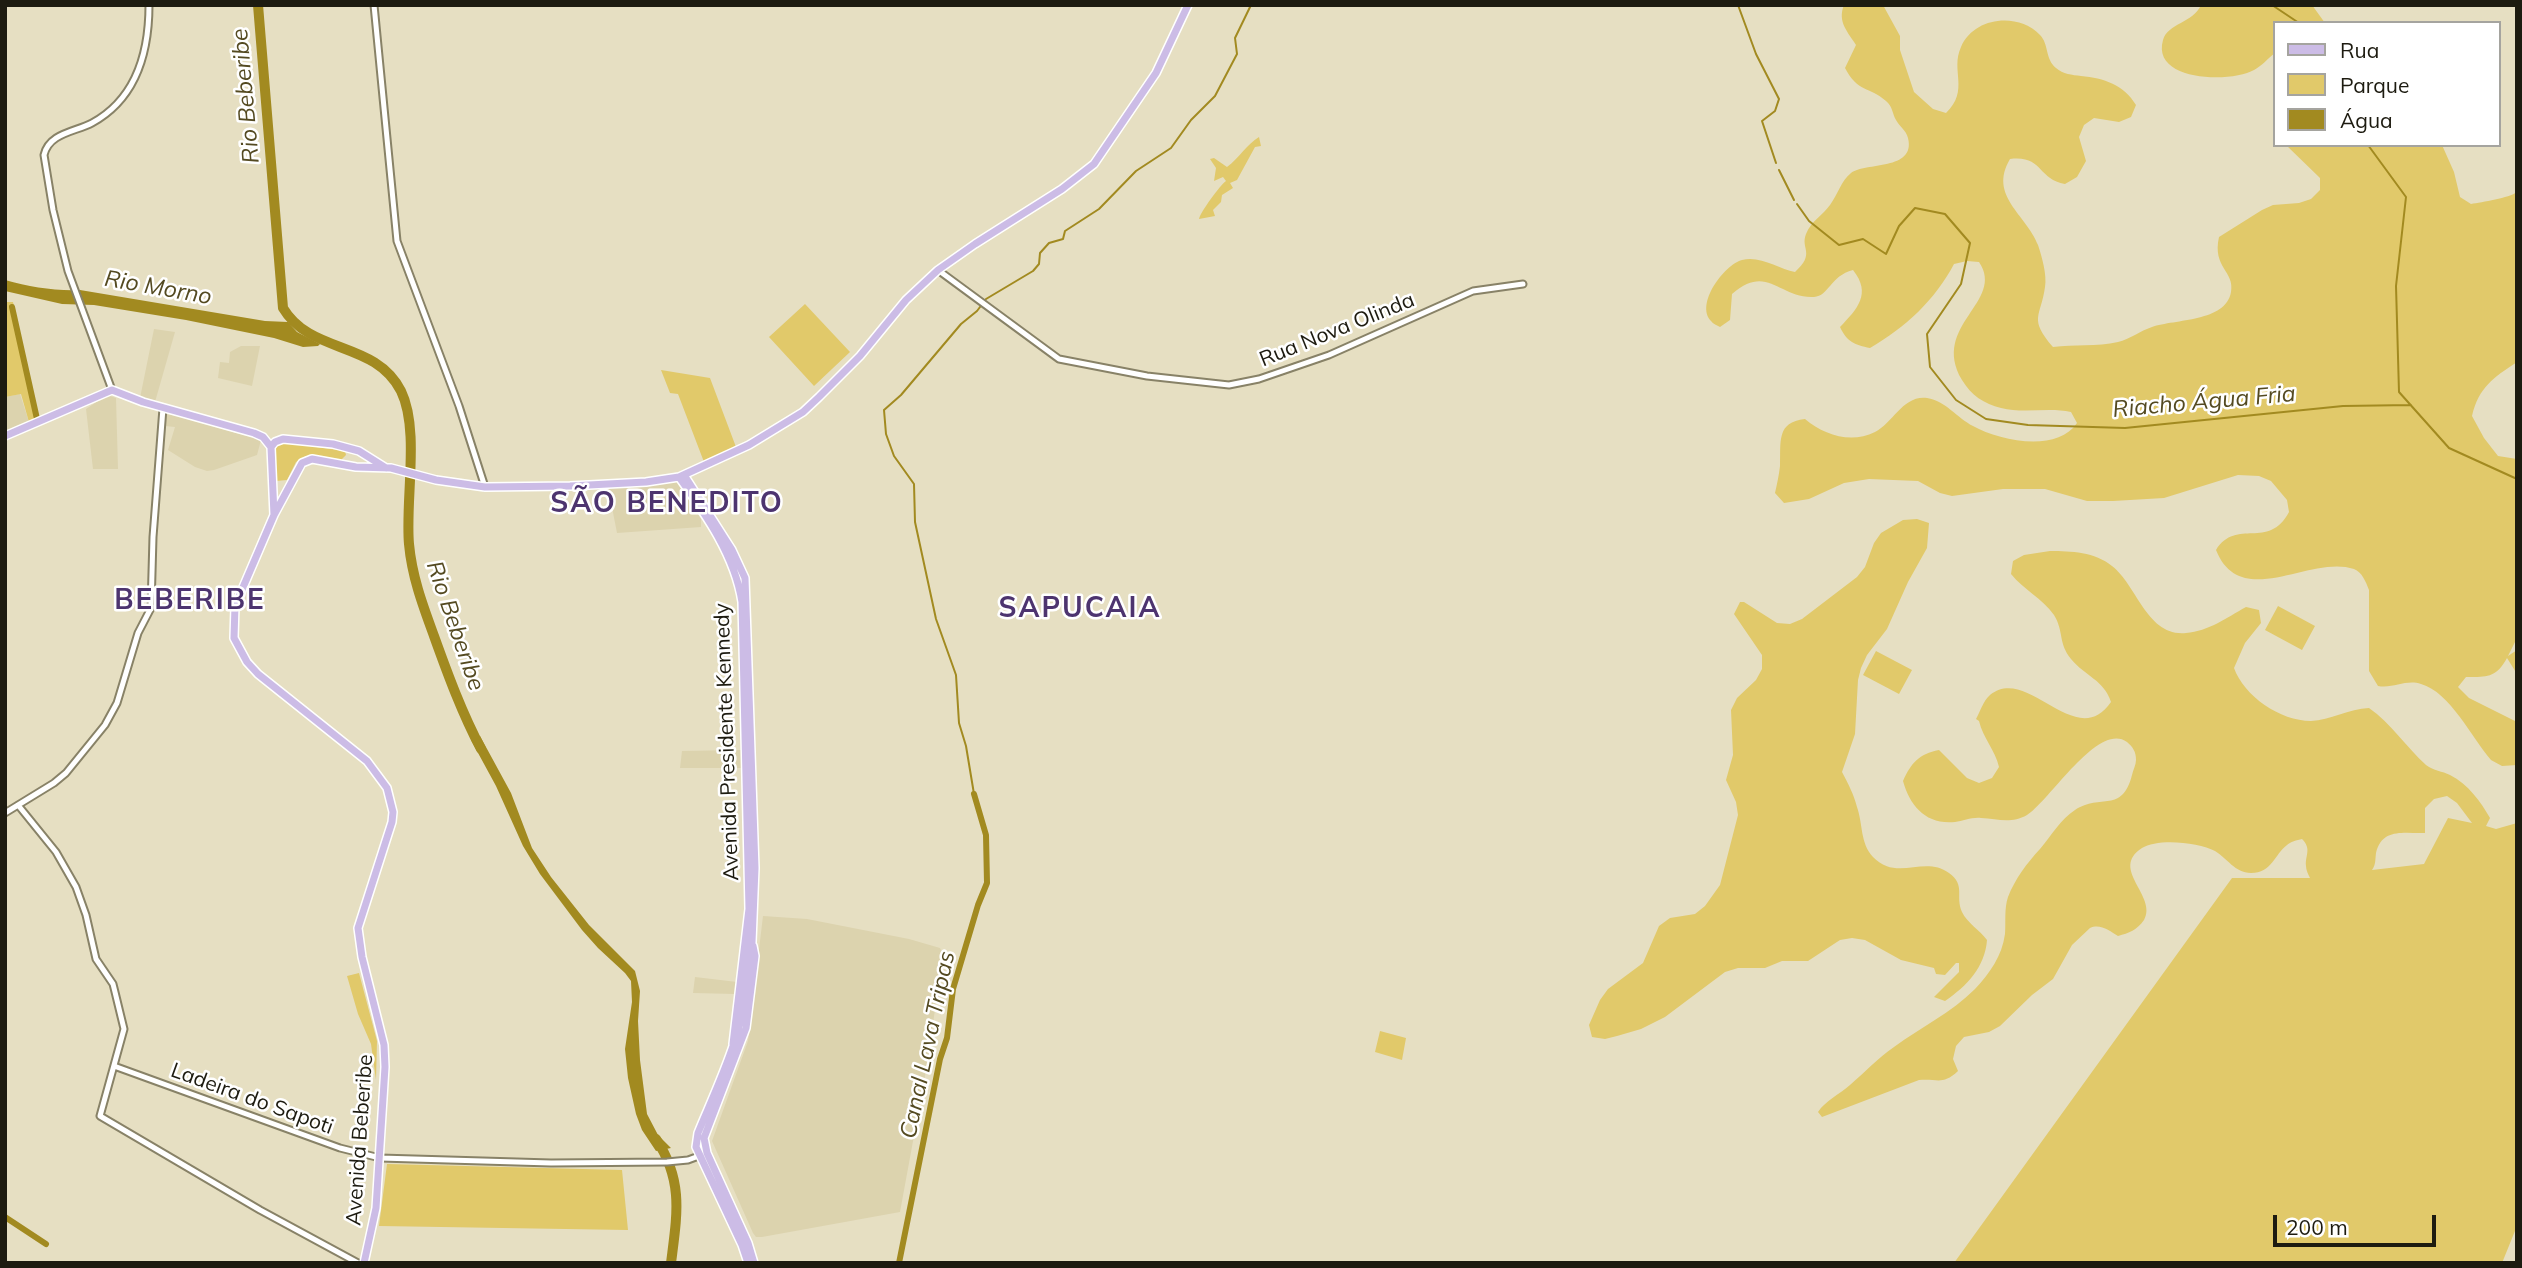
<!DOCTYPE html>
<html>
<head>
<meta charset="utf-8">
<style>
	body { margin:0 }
	#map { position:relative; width:2522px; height:1268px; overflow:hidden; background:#e6dfc2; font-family:Mulish,sans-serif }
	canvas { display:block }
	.frame { position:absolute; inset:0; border:7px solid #1d1b10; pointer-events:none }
	.legend { position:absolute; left:2273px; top:21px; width:228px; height:126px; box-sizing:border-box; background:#fff; border:2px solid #a5a49f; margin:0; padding:9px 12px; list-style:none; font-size:21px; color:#1d1b10 }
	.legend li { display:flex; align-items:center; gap:14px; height:35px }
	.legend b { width:35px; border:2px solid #a5a49f }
	.scale { position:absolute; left:2273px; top:1215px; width:163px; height:32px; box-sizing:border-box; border:4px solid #1d1b10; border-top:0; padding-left:9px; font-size:21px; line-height:24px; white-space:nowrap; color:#1d1b10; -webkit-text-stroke:5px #fff; paint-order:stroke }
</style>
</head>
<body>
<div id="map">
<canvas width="2522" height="1268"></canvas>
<div class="frame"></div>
<ul class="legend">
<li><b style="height:9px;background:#ccbce6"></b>Rua</li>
<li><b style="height:19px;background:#e1c96a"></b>Parque</li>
<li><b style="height:19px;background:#a28a20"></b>Água</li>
</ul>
<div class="scale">200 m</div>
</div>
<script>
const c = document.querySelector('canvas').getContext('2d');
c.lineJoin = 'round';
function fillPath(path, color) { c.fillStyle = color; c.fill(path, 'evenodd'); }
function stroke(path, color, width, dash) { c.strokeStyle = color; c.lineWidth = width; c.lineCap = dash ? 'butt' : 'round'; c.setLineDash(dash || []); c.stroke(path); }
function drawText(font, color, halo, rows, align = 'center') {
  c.font = font + ' Mulish,sans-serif'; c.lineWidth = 5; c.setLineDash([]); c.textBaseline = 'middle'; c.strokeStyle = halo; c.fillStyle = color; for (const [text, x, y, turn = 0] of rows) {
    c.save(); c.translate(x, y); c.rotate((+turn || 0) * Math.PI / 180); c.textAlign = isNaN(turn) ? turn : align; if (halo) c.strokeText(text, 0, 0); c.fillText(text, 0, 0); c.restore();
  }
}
const built = new Path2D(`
	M154,329L175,332L155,402L140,398Z
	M241,346H260L252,386L218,378L220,362L229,363L230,352Z
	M20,394L29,422L5,432V397Z
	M107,395L116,398L118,469H93L86,409Z
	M166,414L178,416L261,440L257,455L214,470L207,471L195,467L168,450L175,427L165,426Z
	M677,482L701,519V527L617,533L608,487Z
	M741,750V768H680L682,751Z
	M763,916L807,919L909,939L940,948L943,954L927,1065L900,1212L762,1237H756L753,1233L712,1141L748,1041Z
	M695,977L737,982L735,994L693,993Z`);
const green = new Path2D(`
	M1844,5H1883L1900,36V50L1914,92L1933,109L1946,113C1970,90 1950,71 1961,47C1974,17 2018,12 2040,35C2049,44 2045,59 2056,68C2063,74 2072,75 2081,76C2104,78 2124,85 2136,105L2131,117L2119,122L2094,118L2084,125L2079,137L2086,161L2077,177L2065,184C2037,179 2043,155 2010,159C1988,196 2026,214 2038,245C2042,257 2047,275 2045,287C2041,317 2028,318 2053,347C2074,344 2097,347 2118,342C2130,339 2140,331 2152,327C2175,319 2226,322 2231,292C2235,271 2212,268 2219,237L2262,210L2273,205L2299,203L2311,199L2320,190V178L2286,145H2442L2454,172L2460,197L2471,204C2482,202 2509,198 2517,192V362C2493,378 2479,387 2472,416L2484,438L2498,456L2517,459V638L2508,656L2517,650V674L2507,658C2496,678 2487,677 2466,677L2458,687L2469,698L2517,722V765L2502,766L2491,760C2472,738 2450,692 2421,684C2406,679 2393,689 2378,686L2369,671V590C2366,582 2362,572 2354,569C2310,554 2241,612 2216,550C2237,517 2268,551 2289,512L2287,500L2271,481L2259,476L2238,475L2164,498L2113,501H2087L2045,489H2003L1952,496L1940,493L1918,481L1869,479L1844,483L1809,499L1784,503L1775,493C1777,484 1779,475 1780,466C1781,442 1776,422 1805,419C1824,435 1851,444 1875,432C1893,423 1903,395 1927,398C1946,401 1957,418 1973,426C2000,441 2057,453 2077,423L2071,412C2048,407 2024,414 2001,408C1984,404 1971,395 1962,380C1930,325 2006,302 1979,262L1967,261L1954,264C1935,300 1906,327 1870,348C1855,345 1847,342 1840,327C1857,309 1872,294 1853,270C1830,276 1829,296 1814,297C1779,299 1768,263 1732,294L1730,320L1720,327C1717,325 1713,324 1711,321C1695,304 1724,265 1742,260C1760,255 1779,269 1795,272C1816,253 1800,249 1806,234C1811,221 1823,215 1830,205C1838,194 1841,181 1851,173C1865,162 1916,171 1908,138C1906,130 1900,127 1896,120C1892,113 1893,107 1886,101C1869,86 1858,93 1845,68L1856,45C1848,32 1837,22 1844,5Z
	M2201,5H2312L2325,23H2275V53C2268,58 2262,66 2254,70C2232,83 2151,82 2163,40C2168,23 2193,23 2201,5Z
	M1259,137L1261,146L1255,147L1237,180L1230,183L1233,188L1222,195L1221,202L1213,210L1215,216L1199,219C1200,213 1220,185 1226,181L1223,177L1214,181L1216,168L1210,159L1214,158L1227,167C1239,158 1247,144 1259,137Z
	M5,302H13L38,418L29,422L21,394L5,397Z
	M805,304L850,352L814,386L769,337Z
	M661,370L710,378L736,447L704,462L678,394L670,393Z
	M281,442L345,451L346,455L341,460L306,456L296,462L287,480L276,481L274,449Z
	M1917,519L1929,523L1927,548L1908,582L1887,629L1867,655L1861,668L1858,680L1855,734L1842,772C1848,783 1854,795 1857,807C1863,824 1860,843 1873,857C1897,882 1924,855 1949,873C1966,885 1955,896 1962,912C1967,923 1980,930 1987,940C1985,967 1967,986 1945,1001L1934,997L1959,972V963H1956L1945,975L1936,974L1934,968L1901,960L1865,940L1852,938L1840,940L1808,961H1782L1765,968H1738L1725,972L1665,1017L1641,1029L1617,1036L1605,1039L1592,1037L1589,1025L1600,1000L1608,989L1643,963L1659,926L1670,918L1695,914L1705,906L1720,885L1738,815L1736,802L1726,780L1733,755L1731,710L1737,698L1756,680L1762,669V655L1734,614L1740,602H1744L1777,623L1790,624L1802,619L1857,577L1865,567L1874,543L1881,533L1903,520Z
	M2050,551C2071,551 2095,552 2112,566C2137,585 2147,637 2186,633C2209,631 2226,618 2246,607L2259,610L2261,623L2245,643L2234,668C2244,696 2280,721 2311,721C2330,720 2349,709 2369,708C2391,723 2406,747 2426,765C2434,771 2442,771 2450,775C2468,784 2481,802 2490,818L2486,826L2496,829L2517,823V1226L2502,1263H1954L2232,878H2310C2308,874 2306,870 2306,866C2305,855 2312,849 2302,839C2297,840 2290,842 2287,845C2274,855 2272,873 2251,873C2235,873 2227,858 2215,851C2199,842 2157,838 2142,848C2109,869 2158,896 2144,920C2137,930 2129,933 2118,936C2110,931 2100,923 2090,928L2072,945L2053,979L2032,995L2000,1026L1989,1032L1964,1037L1956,1046L1953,1059L1958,1071C1942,1086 1937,1078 1919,1080L1822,1117L1818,1112C1825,1101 1840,1094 1850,1085C1865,1072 1878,1058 1894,1047C1921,1027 1951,1013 1975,989C1990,973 2002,956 2005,934C2006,922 2004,909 2008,897C2015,879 2027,863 2040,849C2051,836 2061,819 2075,810C2101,793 2122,814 2132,775C2133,770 2136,765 2136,760C2136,752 2133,747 2127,742C2098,721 2049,802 2027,815C2011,824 1998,819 1981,818C1972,817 1963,821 1955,822C1926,825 1910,806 1903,781C1911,763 1919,754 1939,750L1967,778L1979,783L1992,778L1999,767C1995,750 1983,738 1979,721L1976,719C1980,712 1983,701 1990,695C2028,664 2076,753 2111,702C2104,680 2085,676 2071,659C2058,643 2064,631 2054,615C2042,598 2024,590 2011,574L2013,561L2024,555ZM2447,796L2457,803L2472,823L2448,818L2424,864L2372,870C2376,864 2375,861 2376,853C2382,827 2406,834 2425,833V808L2434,799Z
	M2278,606L2315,626L2302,650L2265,630Z
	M1876,651L1912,670L1899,694L1863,675Z
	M359,973L377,1041L376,1080L371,1044L358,1014L347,976Z
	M1380,1031L1406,1038L1402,1060L1375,1052Z
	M387,1164L622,1170L628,1230L379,1226Z`);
const water = new Path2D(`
	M5,280C30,287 54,291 80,290L265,321L288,322L297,332L320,344L318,346L303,347L274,338L186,320L94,305L62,304L5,291Z
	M480,736L511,793L532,848L551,877L589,925L635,971L640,991L638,1021L640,1060L647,1114L658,1135L671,1148L656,1151L642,1130L636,1114L628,1078L625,1049L632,1002L631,981L625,973L598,948L582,930L540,874L523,846L496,786L471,740Z`);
const stream = new Path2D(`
	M1738,5L1756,54L1779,99L1775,111L1762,121L1776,163
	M2272,5L2299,23
	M2368,145L2406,197L2396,286L2399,392L2449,448L2517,479
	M1779,170L1794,200
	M1797,204L1809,221L1839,245L1863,239L1886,254L1899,226L1915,208L1945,214L1970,243L1961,284L1927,334L1930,367L1956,400L1986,419L2028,425L2125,428L2343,406L2411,405
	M974,794L966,746L959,723L956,675L936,619L915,522L914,484L894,456L886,434L884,410L901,395L961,324L977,311L986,299L1033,271L1039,264L1040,253L1049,243L1063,239L1065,231L1099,209L1136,171L1171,148L1191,120L1215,96L1237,54L1235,38L1251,5`);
const canal = new Path2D(`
	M12,307L37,419
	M5,1217L46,1244
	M899,1263L940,1059L947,1038L953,989L978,905L987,883L986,835L974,794`);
const river = new Path2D(`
	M258,5L283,308C311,355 375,340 401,391C420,430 405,500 409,544C412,577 423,606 434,636C448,675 462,713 481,749
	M656,1139C684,1181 677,1215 671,1263`);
const minor = new Path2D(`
	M374,5L397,241L459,406L485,487
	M938,270L1059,359L1147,376L1229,385L1259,379L1329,355L1473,291L1523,284
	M112,390L68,271L53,210L44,155C49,133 75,132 92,123C136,99 149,52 149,5
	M18,805L56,852L76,887L86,915L96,959L113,984L115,992L124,1029L100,1116L260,1210L358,1263
	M5,813L54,783L66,773L105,725L117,703L138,633L151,608L153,537L163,408
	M114,1066L340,1148L380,1158L551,1163L667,1162L688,1160L707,1153`);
const major = new Path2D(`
	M5,436L112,390L143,402L254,433L263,437L271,447
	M271,447L275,442L283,439L333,444L359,451L386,468
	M271,447L274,515
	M684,475L732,550L745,578L755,868L752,942L747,984L750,991
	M679,477C706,515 735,556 742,602L749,909L733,1044
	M753,946L755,956L746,1028L704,1138L707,1153L748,1243L754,1263
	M742,985C752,1017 711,1100 698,1133L696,1147L742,1245L748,1263
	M364,1263L376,1208L385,1067L384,1045L362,957L358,928L392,822L393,812L387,788L367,761L258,674L247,662L234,638L235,606L274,515L302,463L312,459L356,467L391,468L436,480L485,487L570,486L646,482L679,477L749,445L803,412L819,397L860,356L906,300L938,270L975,244L1062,189L1094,164L1156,73L1188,5`);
const streetNames = [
	["Rua Nova Olinda",1337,330,-22],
	["Avenida Presidente Kennedy",727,742,-92],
	["Ladeira do Sapoti",252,1099,20],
	["Avenida Beberibe",360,1140,-86]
];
const waterNames = [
	["Rio Beberibe",246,96,-95],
	["Rio Morno",158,288,10],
	["Riacho Água Fria",2204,402,-5],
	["Rio Beberibe",455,626,71],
	["Canal Lava Tripas",928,1045,-78]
];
const districtNames = [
	["SÃO BENEDITO",667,504],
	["BEBERIBE",190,601],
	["SAPUCAIA",1080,609]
];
fillPath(built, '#dcd3ae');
fillPath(green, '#e1c96a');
fillPath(water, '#a28a20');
stroke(stream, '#a28a20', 2);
stroke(canal, '#a28a20', 6);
stroke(river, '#a28a20', 10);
stroke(minor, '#888267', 9);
stroke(major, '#fff', 10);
stroke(minor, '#fff', 5);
stroke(major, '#ccbce6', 7);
drawText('21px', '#1d1b10', '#fff', streetNames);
drawText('italic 23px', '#544a21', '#fff', waterNames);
c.letterSpacing = '2px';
drawText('bold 28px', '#4d346f', '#fff', districtNames);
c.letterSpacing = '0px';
</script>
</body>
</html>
